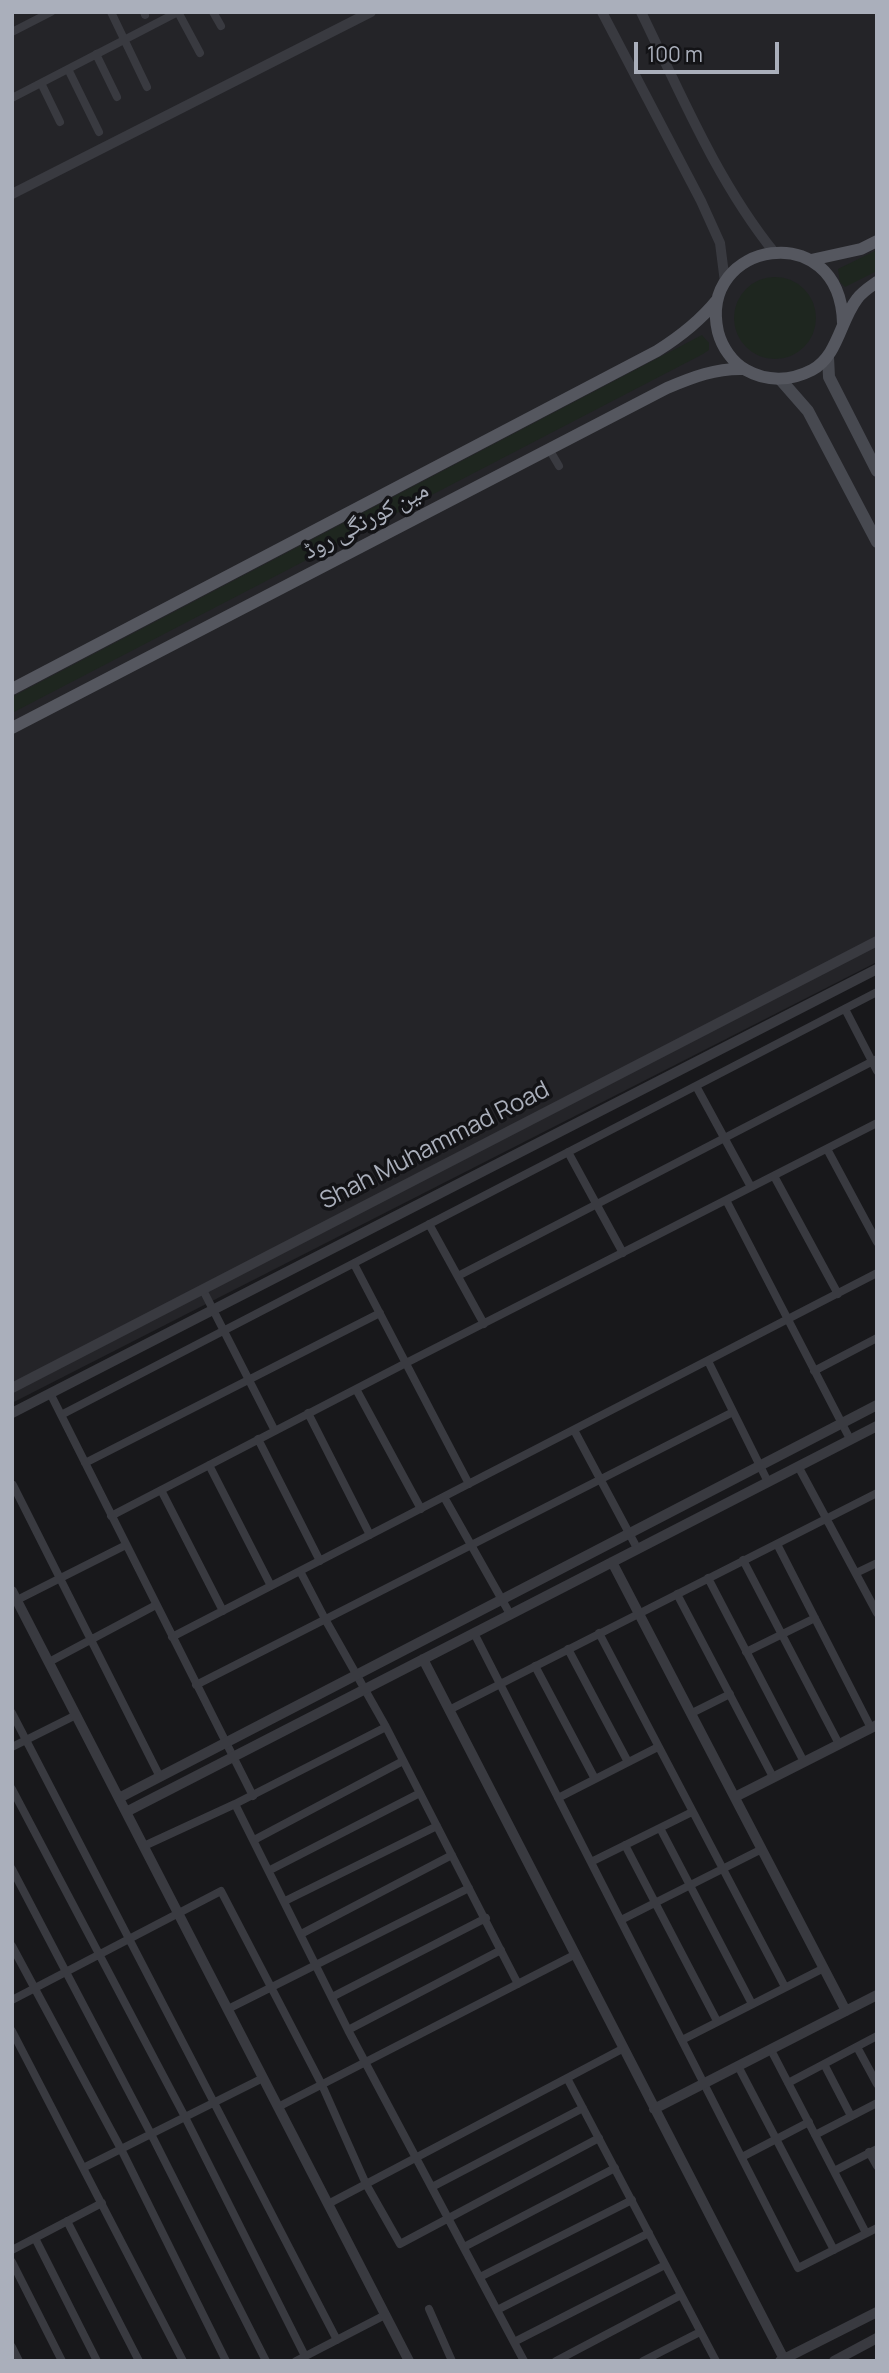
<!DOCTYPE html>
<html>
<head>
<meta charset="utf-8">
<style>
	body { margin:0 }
	#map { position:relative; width:889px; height:2373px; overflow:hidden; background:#18181b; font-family:Manrope,sans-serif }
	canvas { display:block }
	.frame { position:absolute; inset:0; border:14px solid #aaafbb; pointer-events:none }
	.scale { position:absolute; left:634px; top:42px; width:145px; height:32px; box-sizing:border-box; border:4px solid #aaafbb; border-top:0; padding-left:9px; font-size:21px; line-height:24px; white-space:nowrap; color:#aaafbb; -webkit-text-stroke:5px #131316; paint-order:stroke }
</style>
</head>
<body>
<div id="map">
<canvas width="889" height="2373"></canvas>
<div class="frame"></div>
<div class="scale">100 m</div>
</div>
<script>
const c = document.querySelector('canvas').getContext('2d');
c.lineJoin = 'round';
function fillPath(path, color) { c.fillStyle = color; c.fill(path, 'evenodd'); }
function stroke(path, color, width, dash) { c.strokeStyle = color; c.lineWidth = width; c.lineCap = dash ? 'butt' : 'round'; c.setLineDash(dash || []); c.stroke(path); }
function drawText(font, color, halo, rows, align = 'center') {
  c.font = font + ' Manrope,"Noto Naskh Arabic",sans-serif'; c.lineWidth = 7; c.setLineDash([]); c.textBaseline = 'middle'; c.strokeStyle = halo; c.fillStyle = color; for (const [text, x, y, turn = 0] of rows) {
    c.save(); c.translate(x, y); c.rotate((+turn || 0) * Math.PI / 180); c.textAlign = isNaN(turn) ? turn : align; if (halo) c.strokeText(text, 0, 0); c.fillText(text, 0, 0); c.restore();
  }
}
const built = new Path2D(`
	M12,12H877V962L12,1403Z`);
const green = new Path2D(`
	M877,250V271L845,287L840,282L838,269Z
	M734 318a41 41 0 1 1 82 0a41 41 0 1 1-82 0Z
	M702,335L709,343V350L703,354L12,713V697Z`);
const minor = new Path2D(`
	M111,12L147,87
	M144,12L145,15
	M178,12L200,53
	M213,12L221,26
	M12,32L51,12
	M96,54L117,97
	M68,69L99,132
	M41,83L60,122
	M12,98L178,12
	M549,449L559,466
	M845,1009L877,1071
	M696,1086L751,1187
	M827,1149L877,1242
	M568,1152L623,1253
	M774,1176L838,1294
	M726,1200L850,1439
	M429,1224L484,1324
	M354,1264L469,1484
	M458,1276L877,1059
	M203,1290L275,1431
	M708,1361L768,1482
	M814,1371L877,1338
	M356,1389L421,1509
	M50,1393L253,1796
	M308,1413L370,1535
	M61,1415L877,992
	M574,1430L637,1548
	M258,1439L320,1561
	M85,1463L380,1313
	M209,1465L271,1586
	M798,1466L877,1613
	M13,1485L160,1777
	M161,1490L223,1611
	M444,1497L510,1614
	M111,1516L406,1363L877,1123
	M777,1544L871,1728
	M743,1560L839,1744
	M300,1571L325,1619L386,1727L518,1984
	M856,1573L877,1563
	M708,1578L804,1762
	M677,1594L773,1777
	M17,1600L126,1545
	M474,1633L798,2268L877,2228
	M599,1633L785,1987
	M172,1637L877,1273
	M568,1649L628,1762
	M746,1652L815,1618
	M49,1662L156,1605
	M535,1666L595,1779
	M196,1685L733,1412
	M451,1709L877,1493
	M12,1713L337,2340
	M692,1713L730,1694
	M386,1727L235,1804L348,2030L524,2361
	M12,1747L76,1715
	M12,1789L185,2117L305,2356
	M558,1798L658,1747
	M660,1828L752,2004
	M254,1840L403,1761
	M625,1845L717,2021
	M144,1846L235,1804
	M591,1862L692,1812
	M12,1869L151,2134L266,2361
	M270,1870L420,1793
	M285,1901L437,1826
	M621,1920L762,1849
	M301,1934L452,1855
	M12,1946L121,2149L226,2361
	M332,1997L486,1918
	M12,2000L221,1891L322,2085L366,2184L400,2244L599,2138
	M228,2009L469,1888
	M348,2030L501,1950
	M12,2031L183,2361
	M682,2040L824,1968
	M857,2047L877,2084
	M771,2050L866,2233
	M824,2064L851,2116
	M738,2066L834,2250
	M567,2078L716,2361
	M788,2083L877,2036
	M278,2107L576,1954
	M815,2135L877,2103
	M869,2152L877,2166
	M742,2157L809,2122
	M83,2168L263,2078
	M834,2171L877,2149
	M432,2187L583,2108
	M328,2204L624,2048
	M67,2221L139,2361
	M35,2238L97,2361
	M464,2247L615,2168
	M12,2250L102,2203
	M12,2262L62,2361
	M480,2277L632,2200
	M429,2309L452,2361
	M497,2310L649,2233
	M514,2342L665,2265
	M12,2347L19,2361
	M296,2361L385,2315
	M556,2361L681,2295
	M643,2361L700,2332`);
const tertiary = new Path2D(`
	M602,12L701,201L720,243L725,282
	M641,12C681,94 717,181 774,252
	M12,194L371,12
	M12,1388L877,941
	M12,1413L877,969
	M612,1562L846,2011
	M12,1591L409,2361
	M423,1659L784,2359
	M735,1797L877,1725
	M119,1798L877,1405
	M126,1812L877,1426
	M654,2109L877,1995
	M780,2361L877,2312
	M834,2361L877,2338`);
const secondary = new Path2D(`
	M828,357L829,377L877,471
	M780,379L808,411L877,542`);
const primary = new Path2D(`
	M811,260L861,249L877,241
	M843,323C840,216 697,241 718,332C722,347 732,362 746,370C767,382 791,381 812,370C838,356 840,321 857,299C862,292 870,287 877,282
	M12,689L657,351C681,336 700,321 717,300
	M12,728L667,388C693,377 716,368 744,369`);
const streetNames = [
	["مین کورنگی روڈ",366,521,-28],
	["Shah Muhammad Road",435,1146,-27]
];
fillPath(built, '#242428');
fillPath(green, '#1e261f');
stroke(minor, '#393a40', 8);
stroke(tertiary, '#393a40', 10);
stroke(secondary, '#474950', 12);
stroke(primary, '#55575f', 12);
drawText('24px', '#aaafbb', '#131316', streetNames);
</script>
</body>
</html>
